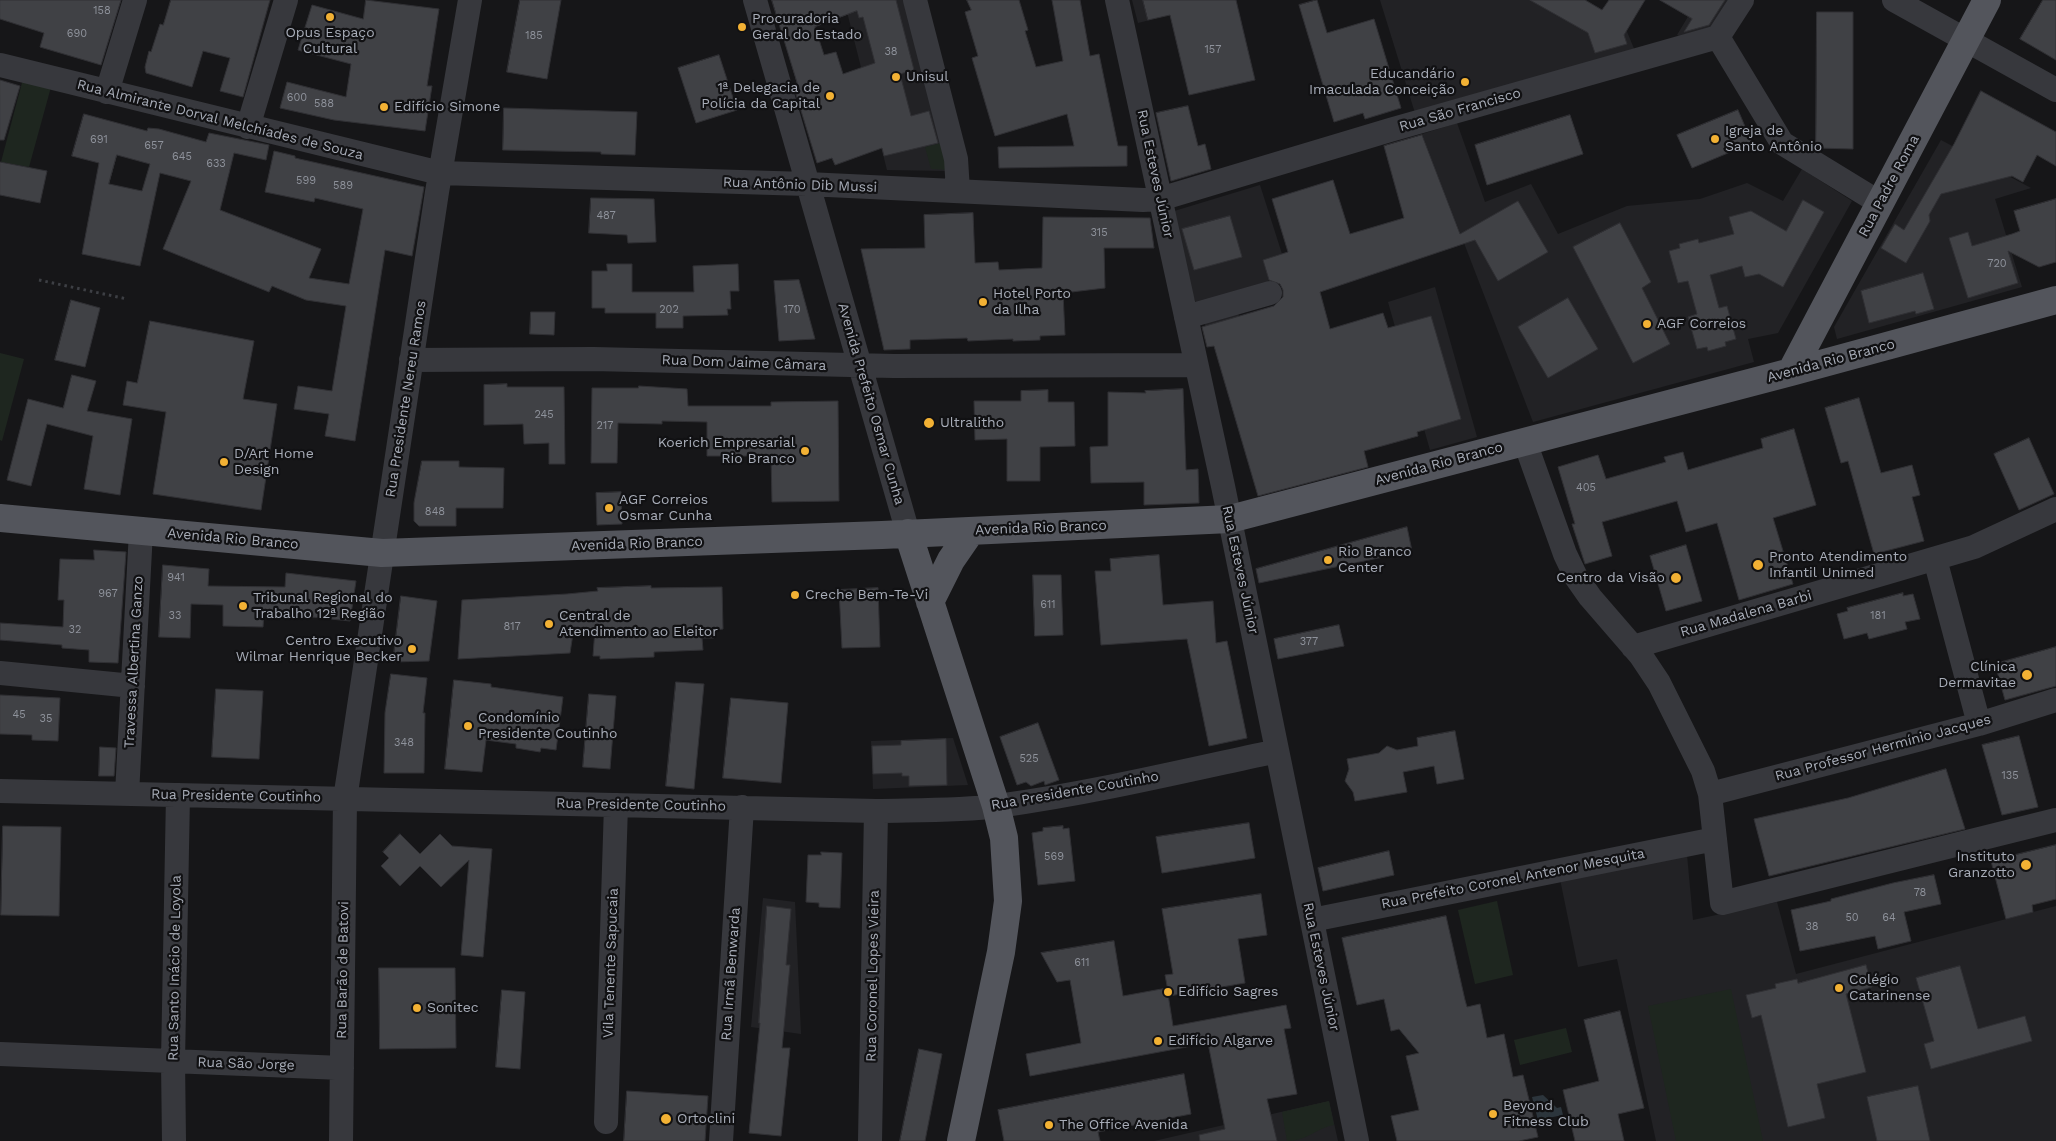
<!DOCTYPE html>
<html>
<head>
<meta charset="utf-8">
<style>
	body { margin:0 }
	canvas { display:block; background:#161618 }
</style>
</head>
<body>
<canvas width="2056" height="1141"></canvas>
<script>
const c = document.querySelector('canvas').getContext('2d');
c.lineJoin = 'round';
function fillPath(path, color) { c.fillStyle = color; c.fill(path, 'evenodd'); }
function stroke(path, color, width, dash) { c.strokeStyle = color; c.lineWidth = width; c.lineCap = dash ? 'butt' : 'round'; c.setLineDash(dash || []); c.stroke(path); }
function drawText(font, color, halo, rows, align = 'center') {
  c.font = font + ' "Work Sans",sans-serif'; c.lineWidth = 4.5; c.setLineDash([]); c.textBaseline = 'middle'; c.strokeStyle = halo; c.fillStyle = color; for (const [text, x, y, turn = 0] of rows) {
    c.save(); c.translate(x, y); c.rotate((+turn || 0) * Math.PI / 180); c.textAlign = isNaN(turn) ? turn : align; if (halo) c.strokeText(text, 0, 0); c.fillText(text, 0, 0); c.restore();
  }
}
const built = new Path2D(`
	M844,0H908L952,171L887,170Z
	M1132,0H1228L1138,23Z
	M1380,0H1586L1623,22L1635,51L1415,113Z
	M1698,0H1731L1713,31L1684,38L1677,35Z
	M1457,123L1485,202L1531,184L1558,234L1627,206L1700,199L1747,183L1783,201L1802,169L1852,201L1778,333L1748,339L1754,362L1533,422L1422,134Z
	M1941,140L2031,188L1995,199L2022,287L1837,339L1834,327Z
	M1260,185L1282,254L1263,260L1273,295L1236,305L1245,338L1215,349L1187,281L1171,212Z
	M1435,287L1477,437L1430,450L1388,302Z
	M953,738L968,785L873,789L871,741Z
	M1687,855L1693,920L1777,902L1796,974L2056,906V1141H1656L1617,959L1578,967L1560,879Z
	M763,898L795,902L801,1034L751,1027Z
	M1329,1101L1338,1141H1154Z`);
const green = new Path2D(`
	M23,79L51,87L29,167L1,162Z
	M945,142L951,170L931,169L925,147Z
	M0,353L24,359L2,441L0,440Z
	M1497,901L1513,975L1475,984L1458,910Z
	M1731,989L1763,1141H1676L1648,1006Z
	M1566,1028L1572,1052L1520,1065L1514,1040Z
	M1329,1101L1334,1125C1314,1129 1308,1141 1287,1141L1282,1112Z`);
const water = new Path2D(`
	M1543,1095L1557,1108L1561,1107L1563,1115L1538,1120L1532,1097Z`);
const building = new Path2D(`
	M0,0H121L101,65L40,47L44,33L0,19Z
	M171,0H270L243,97L220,91L230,58L203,51L192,87L146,73L145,67L149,51L151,52L160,24L163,25Z
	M366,0L439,9L427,86H432L425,131L334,120L280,108L287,82L346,97L351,64L298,50L312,5L363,19Z
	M520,0H561L547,79L507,72Z
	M772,0H896L914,70L900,74L911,116L929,111L938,143L884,156L882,148L835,165L832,158L817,163L795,91L799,90ZM857,11L859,18L863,17L875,63L843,74L836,52L824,55L815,27Z
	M967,0H1019L1028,30L1025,31L1036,67L1063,61L1052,0H1080L1090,56L1099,54L1118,146H1127V166L999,168L998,147L1074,146L1067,114L995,136L972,58L978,56L965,12L971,10Z
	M1143,0H1236L1255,80L1189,95L1170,15L1148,20Z
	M1317,0L1327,33L1374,19L1401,108L1365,119L1363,113L1334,122L1299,5Z
	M1530,0H1585L1602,10L1609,0H1645L1624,35L1627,44L1595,53L1588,33Z
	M1660,0H1725L1709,25L1684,32L1692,19Z
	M2043,0H2056V60L2020,39Z
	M1817,12H1853V149L1816,148Z
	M719,55L737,110L696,123L678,68Z
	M0,80L20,86L4,140H0Z
	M1981,91L2056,132V166L2037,155L2023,182L2012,176L1941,194L1929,215L1930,221L1906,263L1881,248L1895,224L1904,230L1954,144Z
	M1188,106L1198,146L1205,144L1211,169L1171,181L1156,113Z
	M504,108L637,112L635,155L601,154V152L503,150Z
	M1738,110L1752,143L1692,168L1677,135Z
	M84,114L147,131L148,128L159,129L206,142L209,133L269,145L266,160L234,153L220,210L321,249L309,278L349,284L363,209L315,198L314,202L265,192L274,151L295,156V158L424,187L412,256L385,250L355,441L325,436L329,414L294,409L298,386L332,391L346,306L306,300L272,286L269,292L163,249L191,181L160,173L140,266L82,254L99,163L72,156ZM117,155L150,164L142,191L109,184Z
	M1570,115L1583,154L1487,185L1475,145Z
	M1422,135L1460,234L1518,201L1548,252L1498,281L1475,240L1320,292L1330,329L1383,313L1388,328L1431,316L1461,419L1417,432L1418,436L1364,451L1368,467L1258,496L1214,346L1207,347L1202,327L1274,306L1283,297V290L1280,284L1269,280L1263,260L1288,252L1272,199L1333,180L1350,234L1404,218L1384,146Z
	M0,162L47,171L40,203L0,195Z
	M591,198L654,199L656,242L628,243L627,235L589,233Z
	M2056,199V262L2039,267L2008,251L2018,283L1968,298L1949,238L1968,232L1972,246L2012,234L2020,231L2014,211Z
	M1803,200L1824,212L1783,287L1759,274L1745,277L1742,266L1710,275L1719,308L1727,306L1736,339L1725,342L1726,346L1708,351L1707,347L1697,349L1688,317L1697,314L1688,281L1678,283L1669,251L1680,248L1679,244L1698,239L1699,243L1734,234L1729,217L1751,211L1786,231Z
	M973,213L975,263L998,262L999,270L1042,268L1043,217L1150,218L1154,248H1104L1105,288L1063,293L1065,335L1040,336V340L1013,341V339L968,341L967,338L910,340V349L884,350L861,249L925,248L924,215Z
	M1230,216L1242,257L1194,270L1182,229Z
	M1620,223L1651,282L1642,288L1670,344L1633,363L1573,247Z
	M607,264H632V292H694L693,266L738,264L739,291H730L731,309H727L728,315L683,316V328H656V313H605V308H592V271H607Z
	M1923,273L1934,309L1916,314L1915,311L1869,323L1861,291Z
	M799,280L815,339L779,341L774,281Z
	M1568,298L1598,349L1548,378L1518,327Z
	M71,300L100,308L85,367L55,360Z
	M531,312H555L554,335L530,334Z
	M150,321L254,341L243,399L277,404L261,510L153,494L166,412L123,405L127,381L137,383Z
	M72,375L96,381L87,411L132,419L120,495L84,489L93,436L47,424L31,486L7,480L28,399L63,408Z
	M507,384V387H564L565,464H549V443L524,444L523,424L484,425V385Z
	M639,386L687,389L688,406H771V402L838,401L839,501L772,502L771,456H707V422L662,421V424L618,423L617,463H591L592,388H638Z
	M1183,389L1186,470L1198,469L1199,503L1144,505V482L1091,483L1090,447L1108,446V392L1146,393L1145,391Z
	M1048,390V402H1074L1075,446L1040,447V481H1007V439L975,440L974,401H1021V391Z
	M1859,398L1881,473L1912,465L1920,495L1912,497L1924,541L1874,554L1848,461L1841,463L1825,408Z
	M1794,429L1816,505L1773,518L1793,584L1739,600L1717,523L1686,532L1677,501L1602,522L1612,556L1585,564L1572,524H1575L1558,467L1598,455L1606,479L1666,462L1664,457L1683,452L1688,470L1763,448L1761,439Z
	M2029,438L2054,494L2019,510L1994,454Z
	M422,461H459V467L504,468L503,508H456V526H419L414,521V503Z
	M621,492L622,524L597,525L596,493Z
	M1407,527L1412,551L1259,583L1256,569Z
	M1686,545L1702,601L1666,611L1650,556Z
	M94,550L126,552L118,663L89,662V650L62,648V645L0,640V623L63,627L64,600H58L60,559L94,560Z
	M1159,555L1163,605L1213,601L1216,643L1227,641L1247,738L1209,746L1187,639L1101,645L1095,571H1111L1110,559Z
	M163,565L209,569L208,586L285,587L286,573L356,581L350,621L264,612L263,627L223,626V605L191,604L190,638L159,637Z
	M1033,575H1061L1063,635L1035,636Z
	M651,586V588L722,587L723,629L714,630V638H702L703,650L654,652V657L600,659V656H593L595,629L574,627L570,653L458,659L462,600L567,594L598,591L597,588Z
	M878,588L880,647L842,648L839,590Z
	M1903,593V596L1913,594L1920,619L1905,622L1907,629L1869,639L1867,633L1844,639L1837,614L1848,611L1847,608Z
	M401,596L437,601L429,661L393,662Z
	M1339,625L1344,646L1278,659L1274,639Z
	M2056,647V686L2005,700L1995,664Z
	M391,674L427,678L423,713H425L424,773H384L385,713Z
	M454,680L491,684V687L563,697L556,750L541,748L540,752L516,748V744L486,740L482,772L445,769Z
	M676,682L704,684L694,789L666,786Z
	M216,689L263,691L259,759L212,757Z
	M589,694L616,696L610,769L583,767Z
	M0,695L60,698L58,741L32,740V735L0,734Z
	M731,698L788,703L781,783L723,778Z
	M1038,723L1059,780L1045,785L1044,781L1031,786L1026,782L1017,785L1000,737Z
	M1455,731L1464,779L1437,784L1434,766L1403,772L1407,792L1355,801L1353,792L1345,781L1349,769L1347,759L1379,753L1387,746L1397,750L1418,746L1417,738Z
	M2019,736L2038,807L2002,815L1982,745Z
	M946,739L947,785L909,786V776H902V773L873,774L872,746L901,745V741Z
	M100,747L116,748L114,776H99Z
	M1946,769L1965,829L1769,876L1754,819L1848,798Z
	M1249,823L1255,858L1162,873L1156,837Z
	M3,826L61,827L59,916L1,915Z
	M1063,826V829L1069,828L1075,881L1038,885L1032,833L1043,831V828Z
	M400,834L420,854L440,834L452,846L492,849L483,957L461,955L469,860L441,887L420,866L400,886L381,866L389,858L383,852Z
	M2056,845V899L2032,905L2033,912L2006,919L1991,861Z
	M1389,851L1394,875L1323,891L1318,868Z
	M821,852L842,853L840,908L819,907V903L806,902L808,855H821Z
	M1934,875L1941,904L1904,912L1911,941L1878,949L1875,936L1800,951L1791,910L1831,901V899L1893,883Z
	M1261,894L1267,935L1238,939L1245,983L1169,996L1165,975L1173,974L1162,909Z
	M767,906L791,909L786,965H790L782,1048H790L781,1136L749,1133L760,1023H759Z
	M1446,916L1465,1000L1467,1007L1480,1004L1487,1038L1504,1034L1513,1077L1523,1075L1538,1137L1519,1141H1397L1391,1116L1419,1110L1406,1056L1419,1053L1399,1029L1391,1031L1384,999L1357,1005L1342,938Z
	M1114,941L1123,996L1167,988L1173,1026L1286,1005L1291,1028L1284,1029L1297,1094L1267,1099L1277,1141H1200L1199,1135L1225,1129L1208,1043L1030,1076L1026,1054L1081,1043L1070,980L1057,982L1041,953Z
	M1866,965L1872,987L1846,994L1866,1072L1817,1084L1825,1118L1788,1127L1761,1015L1752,1018L1746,995L1776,988L1775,984L1797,979L1798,983Z
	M1960,966L1978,1029L2025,1016L2032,1041L1931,1069L1924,1044L1934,1041L1916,978Z
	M379,968H455L456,1048L380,1049Z
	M502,990L525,992L520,1069L496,1067Z
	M1620,1011L1644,1108L1618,1114L1624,1141H1575L1563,1090L1599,1081L1584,1020Z
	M919,1049L942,1054L925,1141H900Z
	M1184,1074L1191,1114L1098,1132L1100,1141H1004L998,1110Z
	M1918,1086L1930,1141H1877L1867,1097Z
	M627,1091L708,1096L705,1141H624Z`);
const path = new Path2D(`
	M39,280L127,299`);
const minor = new Path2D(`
	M755,0L908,533
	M915,0L956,159L958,191
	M1117,0L1223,486L1357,1141
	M1894,0L2056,90
	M1718,37L1782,143L1880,203
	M0,65L440,173L807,184L1143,200L1160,199L1390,130L1718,37L1742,0
	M107,92L135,0
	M248,127L286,0
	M1186,317L1270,293
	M411,360L593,359L894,366L1196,365
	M1525,442L1565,554L1576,577L1590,597L1641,656L1659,683L1703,771L1710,794L1722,903L2056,820
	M1935,559L1979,724
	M1633,647L1974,547L2056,509
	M0,673L133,686
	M0,791L876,811C916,810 958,811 998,806C1092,793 1184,771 1277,751
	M127,794L141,531
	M1710,794L1979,724L2056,700
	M1312,920L1715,839
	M0,1054L342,1068
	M606,1122L616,805
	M174,1141L173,1061L178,795
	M341,1141L345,799L437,192L470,0
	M721,1141L742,807
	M870,1141L876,811`);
const major = new Path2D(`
	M1791,372L1987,0
	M0,518L382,553L882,535L1230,519L1791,372L2056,300
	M908,533L996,806L1004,838L1008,901L1001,952L961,1141
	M930,602L951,560L971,531`);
const markers = [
	[330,17,5,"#f2b134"],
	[742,27,5,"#f2b134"],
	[896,77,5,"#f2b134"],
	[1465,82,5,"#f2b134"],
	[830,96,5,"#f2b134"],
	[384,107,5,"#f2b134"],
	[1715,139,5,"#f2b134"],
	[983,302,5,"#f2b134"],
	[1647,324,5,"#f2b134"],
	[929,423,6,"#f2b134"],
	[805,451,5,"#f2b134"],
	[224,462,5,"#f2b134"],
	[609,508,5,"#f2b134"],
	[1328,560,5,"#f2b134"],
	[1758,565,6,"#f2b134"],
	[1676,578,6,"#f2b134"],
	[795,595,5,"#f2b134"],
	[243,606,5,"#f2b134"],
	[549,624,5,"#f2b134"],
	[412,649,5,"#f2b134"],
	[2027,675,6,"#f2b134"],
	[468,726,5,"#f2b134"],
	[2026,865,6,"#f2b134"],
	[1839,988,5,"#f2b134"],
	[1168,992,5,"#f2b134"],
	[417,1008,5,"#f2b134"],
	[1158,1041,5,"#f2b134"],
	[1493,1114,5,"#f2b134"],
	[666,1119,6,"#f2b134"],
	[1049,1125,5,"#f2b134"]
];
const numberNames = [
	["158",102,11],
	["690",77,34],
	["185",534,36],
	["157",1213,50],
	["38",891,52],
	["600",297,98],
	["588",324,104],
	["691",99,140],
	["657",154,146],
	["645",182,157],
	["633",216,164],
	["599",306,181],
	["589",343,186],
	["487",606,216],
	["315",1099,233],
	["720",1997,264],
	["202",669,310],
	["170",792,310],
	["245",544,415],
	["217",605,426],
	["405",1586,488],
	["848",435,512],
	["941",176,578],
	["967",108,594],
	["611",1048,605],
	["33",175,616],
	["181",1878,616],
	["817",512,627],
	["32",75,630],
	["377",1309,642],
	["45",19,715],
	["35",46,719],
	["348",404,743],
	["525",1029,759],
	["135",2010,776],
	["569",1054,857],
	["78",1920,893],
	["50",1852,918],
	["64",1889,918],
	["38",1812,927],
	["611",1082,963]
];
const poiNames = [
	["Procuradoria",752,19],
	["Geral do Estado",752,35],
	["Opus Espaço",330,33,"center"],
	["Cultural",330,49,"center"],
	["Educandário",1455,74,"right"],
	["Imaculada Conceição",1455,90,"right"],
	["Unisul",906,77],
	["1ª Delegacia de",820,88,"right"],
	["Polícia da Capital",820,104,"right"],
	["Edifício Simone",394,107],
	["Igreja de",1725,131],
	["Santo Antônio",1725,147],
	["Hotel Porto",993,294],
	["da Ilha",993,310],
	["AGF Correios",1657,324],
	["Ultralitho",940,423],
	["Koerich Empresarial",795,443,"right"],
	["Rio Branco",795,459,"right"],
	["D/Art Home",234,454],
	["Design",234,470],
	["AGF Correios",619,500],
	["Osmar Cunha",619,516],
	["Rio Branco",1338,552],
	["Center",1338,568],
	["Pronto Atendimento",1769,557],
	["Infantil Unimed",1769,573],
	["Centro da Visão",1665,578,"right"],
	["Creche Bem-Te-Vi",805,595],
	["Tribunal Regional do",253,598],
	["Trabalho 12ª Região",253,614],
	["Central de",559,616],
	["Atendimento ao Eleitor",559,632],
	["Centro Executivo",402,641,"right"],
	["Wilmar Henrique Becker",402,657,"right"],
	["Clínica",2016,667,"right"],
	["Dermavitae",2016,683,"right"],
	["Condomínio",478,718],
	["Presidente Coutinho",478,734],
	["Instituto",2015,857,"right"],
	["Granzotto",2015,873,"right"],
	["Colégio",1849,980],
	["Catarinense",1849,996],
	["Edifício Sagres",1178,992],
	["Sonitec",427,1008],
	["Edifício Algarve",1168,1041],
	["Beyond",1503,1106],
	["Fitness Club",1503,1122],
	["Ortoclini",677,1119],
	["The Office Avenida",1059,1125]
];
const streetNames = [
	["Rua São Francisco",1460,110,-16],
	["Rua Almirante Dorval Melchíades de Souza",220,120,14],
	["Rua Esteves Júnior",1155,174,78],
	["Rua Antônio Dib Mussi",800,185,2],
	["Rua Padre Roma",1889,186,-62],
	["Avenida Rio Branco",1831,361,-15],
	["Rua Dom Jaime Câmara",744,363,2],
	["Rua Presidente Nereu Ramos",406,399,-81],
	["Avenida Prefeito Osmar Cunha",871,404,74],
	["Avenida Rio Branco",1439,464,-15],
	["Avenida Rio Branco",1041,528,-2],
	["Avenida Rio Branco",233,539,5],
	["Avenida Rio Branco",637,544,-2],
	["Rua Esteves Júnior",1240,570,78],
	["Rua Madalena Barbi",1746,614,-16],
	["Travessa Albertina Ganzo",134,662,-87],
	["Rua Professor Hermínio Jacques",1883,748,-15],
	["Rua Presidente Coutinho",1075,791,-10],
	["Rua Presidente Coutinho",236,796,1],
	["Rua Presidente Coutinho",641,805,1],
	["Rua Prefeito Coronel Antenor Mesquita",1513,879,-11],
	["Vila Tenente Sapucaia",611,963,-88],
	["Rua Esteves Júnior",1321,967,78],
	["Rua Santo Inácio de Loyola",175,968,-89],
	["Rua Barão de Batovi",343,970,-89],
	["Rua Irmã Benwarda",731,974,-86],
	["Rua Coronel Lopes Vieira",873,976,-89],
	["Rua São Jorge",246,1064,2]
];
fillPath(built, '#222225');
fillPath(green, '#1e261f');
fillPath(water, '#2c353c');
fillPath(building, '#404145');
stroke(building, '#303034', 1);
stroke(path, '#3d3f44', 3, [2.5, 4]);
stroke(minor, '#37383d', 24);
stroke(major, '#53555c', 28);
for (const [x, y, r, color] of markers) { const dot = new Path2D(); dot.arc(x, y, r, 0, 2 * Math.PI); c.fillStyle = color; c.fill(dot); stroke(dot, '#111113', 2); }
drawText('11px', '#8e929b', null, numberNames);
drawText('14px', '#a8adb8', '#111113', poiNames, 'left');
drawText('14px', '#a8adb8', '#111113', streetNames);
</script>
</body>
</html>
